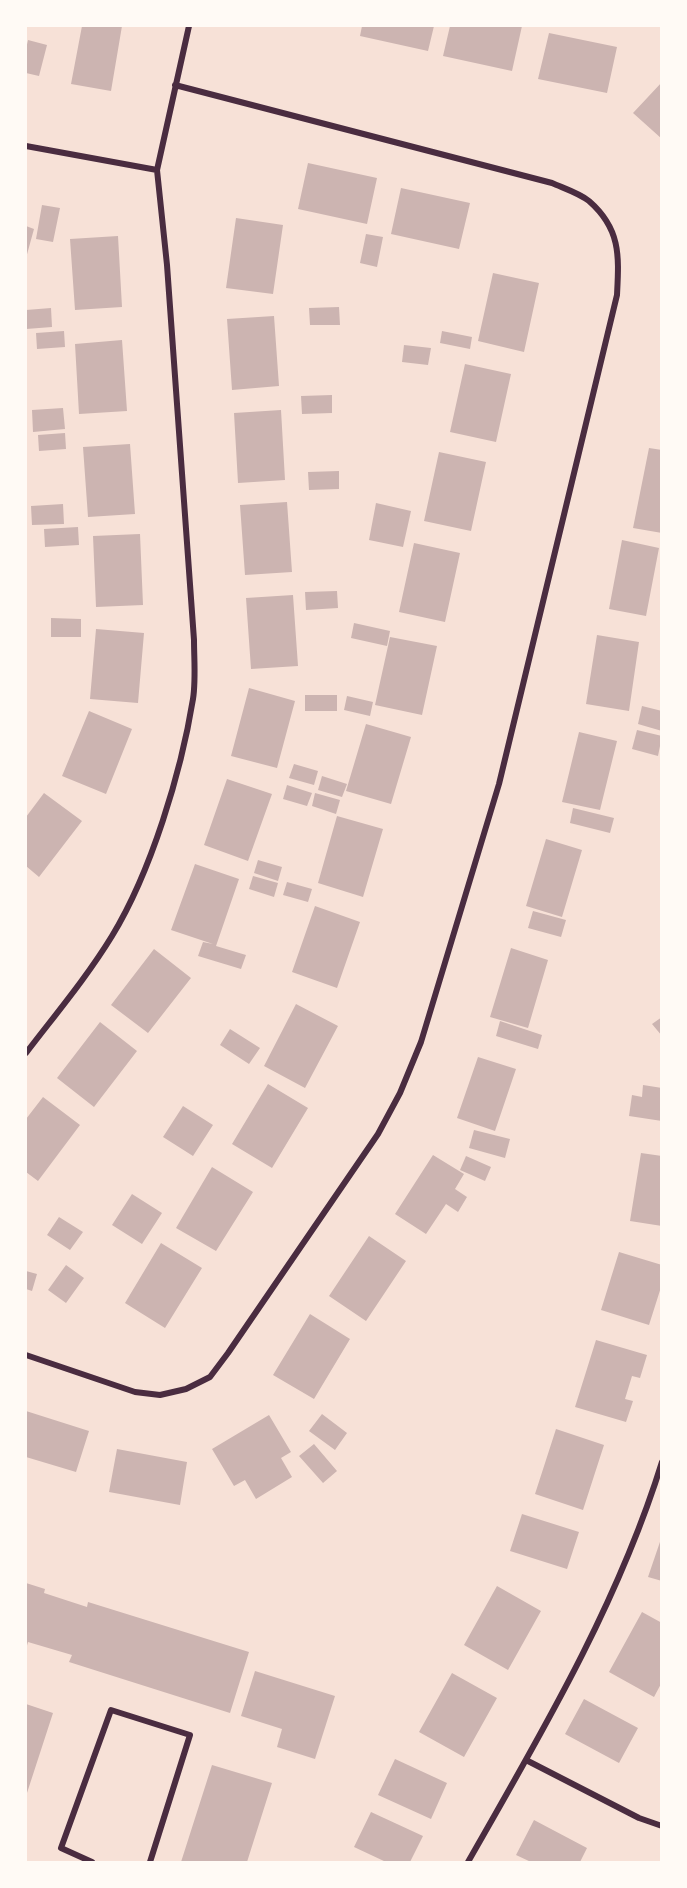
<!DOCTYPE html>
<html>
<head>
<meta charset="utf-8">
<style>
	body { margin:0 }
	#map { position:relative; width:687px; height:1888px; overflow:hidden; background:#f7e1d7; font-family:Manrope,sans-serif }
	canvas { display:block }
	.frame { position:absolute; inset:0; border:27px solid #fffaf5; pointer-events:none }
</style>
</head>
<body>
<div id="map">
<canvas width="687" height="1888"></canvas>
<div class="frame"></div>
</div>
<script>
const c = document.querySelector('canvas').getContext('2d');
c.lineJoin = 'round';
function fillPath(path, color) { c.fillStyle = color; c.fill(path, 'evenodd'); }
function stroke(path, color, width, dash) { c.strokeStyle = color; c.lineWidth = width; c.lineCap = dash ? 'butt' : 'round'; c.setLineDash(dash || []); c.stroke(path); }
const building = new Path2D(`
	M82,26H122L111,91L71,84Z
	M362,26H434L428,51L360,36Z
	M450,26H522L512,71L443,56Z
	M549,33L617,47L607,93L538,79Z
	M28,40L47,45L39,76L26,73V49Z
	M662,82V139L633,113Z
	M308,163L377,178L367,224L298,209Z
	M401,188L470,203L459,249L391,234Z
	M42,205L60,208L53,242L36,239Z
	M236,218L283,225L273,294L226,288Z
	M26,226L34,229L26,258Z
	M366,234L383,237L377,267L360,263Z
	M118,236L122,307L75,310L70,239Z
	M493,273L539,283L524,352L478,341Z
	M339,307L340,325H310L309,308Z
	M51,308L52,327L26,329V310Z
	M274,316L279,386L232,390L227,319Z
	M64,331L65,347L37,349L36,333Z
	M442,331L472,337L470,349L440,343Z
	M122,340L127,411L79,414L75,344Z
	M404,345L431,348L428,365L402,362Z
	M465,364L511,374L496,442L450,432Z
	M332,395V413L302,414L301,396Z
	M63,408L65,429L33,432L32,410Z
	M281,410L285,480L238,483L234,413Z
	M65,433L66,449L39,451L38,435Z
	M130,444L135,514L88,517L83,447Z
	M649,448L662,450V533L633,528Z
	M439,452L486,462L471,531L424,521Z
	M339,471V489L309,490L308,472Z
	M287,502L292,572L245,575L240,505Z
	M376,503L411,511L403,547L369,540Z
	M63,504L64,524L32,525L31,506Z
	M78,527L79,545L45,547L44,529Z
	M140,534L143,605L96,607L93,536Z
	M622,540L659,548L646,616L609,609Z
	M414,543L460,553L445,622L399,612Z
	M337,591L338,608L306,610L305,592Z
	M293,595L298,666L251,669L246,598Z
	M51,618L81,619V637H51Z
	M354,623L390,631L387,646L351,638Z
	M96,629L144,633L138,703L90,699Z
	M597,635L639,642L629,711L586,704Z
	M390,637L437,646L422,715L375,705Z
	M249,688L295,701L277,768L231,756Z
	M305,695H337V711H305Z
	M347,696L373,702L370,716L344,710Z
	M642,706L662,711V731L638,724Z
	M89,711L132,729L106,794L62,776Z
	M366,724L411,737L391,804L346,791Z
	M637,730L662,736L658,756L632,749Z
	M579,732L617,741L600,810L562,802Z
	M294,764L318,771L314,785L289,778Z
	M322,776L347,784L342,797L318,790Z
	M227,779L272,794L248,861L204,845Z
	M287,785L312,793L307,806L283,799Z
	M44,793L82,821L39,877L26,866V817Z
	M315,793L340,800L336,814L312,806Z
	M573,808L614,818L610,833L570,823Z
	M337,816L383,829L363,897L318,883Z
	M546,839L582,850L562,917L526,906Z
	M258,860L282,867L278,881L254,873Z
	M195,864L239,879L216,946L246,955L241,969L198,956L203,942L213,944L171,930Z
	M253,876L278,883L274,897L249,889Z
	M287,882L312,889L308,902L283,895Z
	M315,906L360,922L337,988L292,972Z
	M533,911L566,920L561,937L528,928Z
	M511,948L548,960L528,1028L490,1017Z
	M154,949L191,978L148,1033L111,1005Z
	M296,1004L338,1026L305,1088L264,1066Z
	M662,1017V1036L652,1024Z
	M500,1021L542,1035L538,1049L496,1036Z
	M100,1022L137,1051L94,1107L57,1078Z
	M230,1029L260,1048L249,1064L220,1045Z
	M478,1057L516,1069L495,1131L457,1118Z
	M268,1084L308,1108L272,1168L232,1144Z
	M643,1085L662,1088V1121L629,1116L632,1095L642,1097Z
	M43,1097L80,1125L38,1181L26,1172V1119Z
	M183,1106L213,1125L193,1156L163,1137Z
	M474,1130L510,1139L505,1158L469,1148Z
	M641,1153L662,1156V1226L630,1221Z
	M433,1155L464,1174L455,1189L467,1197L458,1212L446,1204L426,1234L395,1214Z
	M466,1156L491,1167L485,1181L460,1170Z
	M212,1167L253,1192L216,1251L176,1228Z
	M132,1194L162,1213L142,1244L112,1225Z
	M59,1217L83,1232L70,1250L47,1235Z
	M369,1236L406,1261L366,1321L329,1296Z
	M161,1243L202,1268L165,1328L125,1303Z
	M619,1252L662,1265V1284L649,1325L601,1310Z
	M66,1265L84,1278L66,1303L48,1290Z
	M26,1271L37,1274L32,1291L26,1289Z
	M310,1314L350,1339L314,1399L273,1375Z
	M596,1340L647,1355L640,1378L632,1376L625,1399L633,1401L626,1422L575,1407Z
	M26,1411L89,1431L76,1472L26,1457Z
	M322,1414L347,1433L335,1450L309,1431Z
	M269,1415L291,1452L281,1458L292,1477L256,1499L245,1480L234,1486L212,1449Z
	M556,1429L604,1445L583,1510L535,1494Z
	M314,1444L337,1471L323,1483L299,1456Z
	M117,1449L187,1462L180,1505L109,1492Z
	M522,1514L579,1532L567,1569L510,1551Z
	M662,1536V1581L648,1577Z
	M26,1583L45,1589L44,1593L87,1607L88,1602L249,1652L230,1713L69,1662L72,1655L28,1642L26,1649Z
	M497,1586L541,1611L508,1670L464,1645Z
	M642,1612L662,1623V1682L654,1697L609,1672Z
	M255,1671L335,1696L315,1759L277,1747L282,1729L241,1716Z
	M452,1673L497,1698L464,1757L419,1732Z
	M584,1699L638,1728L619,1763L565,1734Z
	M26,1704L53,1713L26,1796Z
	M395,1759L447,1783L431,1819L378,1795Z
	M212,1765L272,1783L247,1862H181Z
	M371,1812L423,1836L410,1862H386L354,1847Z
	M534,1820L587,1848L580,1862H531L516,1855Z`);
const minor = new Path2D(`
	M26,146L157,170
	M26,1053C55,1015 87,977 112,936C151,872 181,773 193,699C196,680 194,659 194,640L167,265L157,170L189,26
	M26,1355L135,1392L160,1395L186,1389L210,1377L228,1353L378,1134L400,1093L421,1042L499,784L617,295C619,256 621,229 589,201C579,193 563,188 552,183L175,85
	M526,1760L639,1818L662,1826
	M92,1862L61,1848L111,1710L190,1735L150,1862
	M468,1862C541,1734 618,1604 662,1462`);
fillPath(building, '#ccb4b1');
stroke(minor, '#4a2c40', 6);
</script>
</body>
</html>
